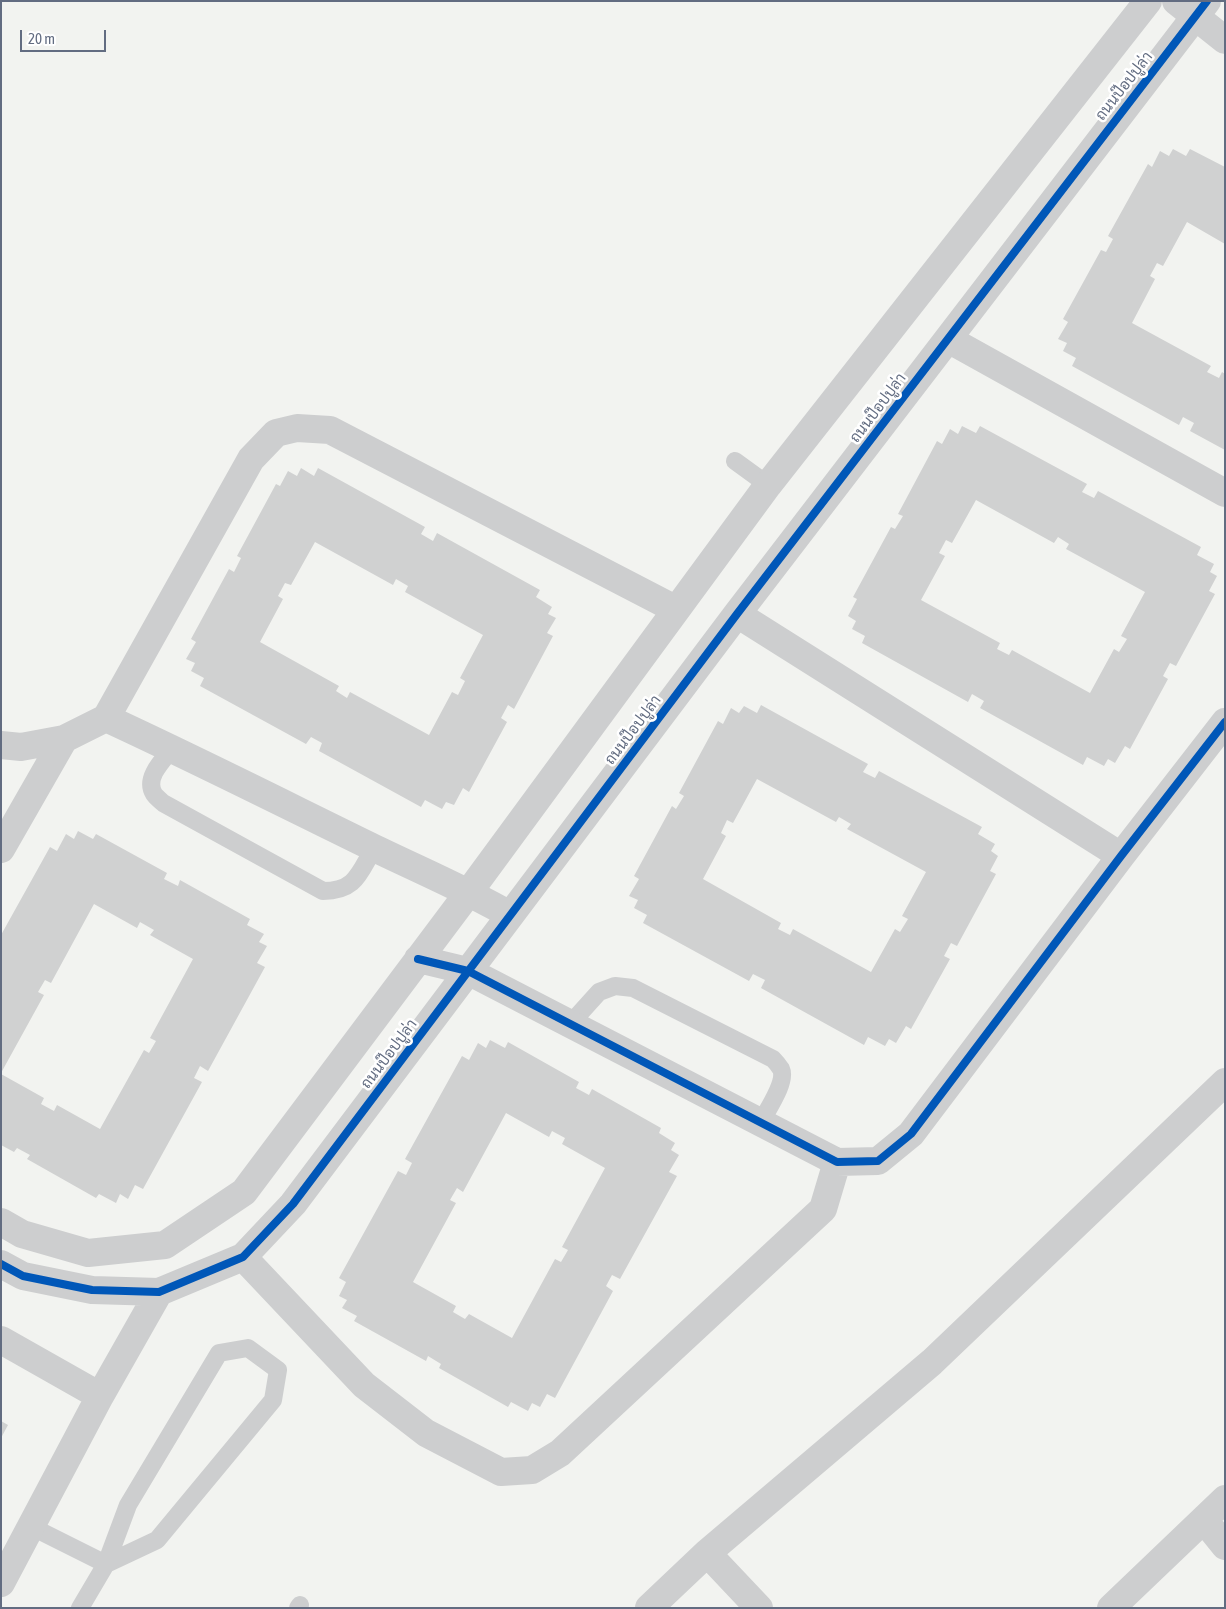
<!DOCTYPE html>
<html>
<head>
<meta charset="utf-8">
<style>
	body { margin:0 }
	#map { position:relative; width:1226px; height:1609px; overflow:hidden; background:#f2f3f0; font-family:"Asap Condensed",sans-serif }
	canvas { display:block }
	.frame { position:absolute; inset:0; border:2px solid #626c81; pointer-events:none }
	.scale { position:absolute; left:20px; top:30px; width:86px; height:22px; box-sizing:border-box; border:2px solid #626c81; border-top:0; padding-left:6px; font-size:15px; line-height:18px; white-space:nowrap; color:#626c81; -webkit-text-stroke:4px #fff; paint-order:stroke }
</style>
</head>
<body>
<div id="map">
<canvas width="1226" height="1609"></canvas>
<div class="frame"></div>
<div class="scale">20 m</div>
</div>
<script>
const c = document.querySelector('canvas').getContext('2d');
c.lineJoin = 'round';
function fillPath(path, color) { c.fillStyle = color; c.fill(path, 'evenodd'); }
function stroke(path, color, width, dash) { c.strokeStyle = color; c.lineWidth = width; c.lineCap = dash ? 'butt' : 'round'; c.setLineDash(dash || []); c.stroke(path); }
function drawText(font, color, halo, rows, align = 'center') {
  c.font = font + ' "Asap Condensed",Sarabun,sans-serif'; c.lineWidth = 5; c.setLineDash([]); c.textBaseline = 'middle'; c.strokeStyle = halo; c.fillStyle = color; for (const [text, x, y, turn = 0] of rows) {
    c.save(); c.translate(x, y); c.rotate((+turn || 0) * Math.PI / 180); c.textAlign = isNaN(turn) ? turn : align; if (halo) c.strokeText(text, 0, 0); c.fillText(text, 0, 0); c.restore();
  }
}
const building = new Path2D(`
	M1173,149L1186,156L1190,149L1225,167V244L1187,222L1163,266L1157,263L1150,276L1155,279L1132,323L1211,366L1207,372L1219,378L1222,372L1225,374V450L1190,431L1194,423L1183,417L1179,425L1072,366L1076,358L1063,351L1067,343L1058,339L1068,322L1063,319L1101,250L1106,252L1113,239L1108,236L1148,164L1152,167L1160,151L1169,156Z
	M962,426L976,433L980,426L1087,484L1082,492L1094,498L1098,491L1201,547L1197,555L1214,564L1210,572L1217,576L1209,591L1215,594L1176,666L1170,663L1163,676L1168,679L1130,749L1125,746L1115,763L1108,759L1104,766L1087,757L1083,765L980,708L984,701L972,694L968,702L862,643L865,636L852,629L856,621L848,616L857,599L853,597L891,527L895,529L903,516L898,514L937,441L942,444L950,429L958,434ZM976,500L1054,543L1058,537L1069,544L1066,549L1145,592L1121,636L1127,639L1119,652L1114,649L1090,693L1012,650L1009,655L997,649L1000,643L921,600L945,556L939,553L946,540L952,543Z
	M301,468L314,476L318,468L425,527L421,534L433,541L437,533L540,590L536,597L552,607L548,614L556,618L547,633L553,636L514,709L508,705L501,718L507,722L469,792L463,788L454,805L446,802L442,809L425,800L421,807L319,751L322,743L311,737L306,744L200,686L204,678L191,671L195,663L186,659L196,642L191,639L229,569L234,572L241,558L237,556L276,484L280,486L288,471L297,476ZM315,542L393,585L396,579L408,586L405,592L483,635L460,678L465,681L458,695L452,692L429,735L350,692L347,698L336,691L339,686L260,642L283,599L278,596L285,583L291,585Z
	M761,705L868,764L863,772L875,778L879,771L982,827L978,834L995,844L991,851L998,856L990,871L996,874L957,946L951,943L944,956L950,959L911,1029L906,1026L896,1043L889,1039L885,1046L868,1037L864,1045L761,988L765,980L753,974L749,981L643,923L647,915L634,908L638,900L629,896L639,879L634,876L672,806L676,809L684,796L679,793L718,721L723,724L731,708L739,713L744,706L757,713ZM757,779L836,822L839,817L851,824L847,829L926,872L902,916L908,919L900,932L895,929L871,972L793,929L790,935L778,929L781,923L703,879L726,836L721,833L727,820L733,823Z
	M78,831L93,839L96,834L167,873L164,879L178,886L180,880L250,919L247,925L264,934L259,942L267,946L257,963L265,967L208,1071L200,1066L194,1078L202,1082L143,1189L135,1185L128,1199L120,1194L116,1203L99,1194L96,1198L27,1159L30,1155L17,1148L14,1152L1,1145V1074L44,1098L41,1104L54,1111L57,1105L100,1129L144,1050L149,1053L156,1041L150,1038L193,959L150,935L154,930L140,922L137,928L94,904L51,983L45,980L38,992L44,995L1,1073V935L50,847L57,851L66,834L74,839Z
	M490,1040L505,1048L508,1042L579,1082L576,1088L589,1095L592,1089L661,1128L659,1133L675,1143L671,1150L679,1155L669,1172L677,1176L620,1279L612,1275L606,1286L613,1291L555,1398L547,1394L540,1407L532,1403L528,1411L511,1402L508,1407L439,1368L441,1364L428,1356L426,1361L354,1321L357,1316L342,1308L347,1300L339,1296L346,1282L339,1278L398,1171L406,1175L412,1163L405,1159L462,1056L469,1060L478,1043L486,1048ZM506,1113L549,1137L552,1131L565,1138L562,1144L605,1168L562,1247L568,1250L561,1262L555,1259L512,1338L469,1314L465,1319L453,1312L456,1306L413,1282L456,1203L450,1200L457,1188L463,1192Z
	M1,1421L8,1425L1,1438Z`);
const lane = new Path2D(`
	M735,461L768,485
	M172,749C163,760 144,778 154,794C156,797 160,800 163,803L323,891C356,891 359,873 374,848
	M571,1023L599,992L615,986L633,988L773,1059C776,1062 779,1066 781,1069C787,1082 767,1110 761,1122
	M32,1527L106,1564
	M80,1608L106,1564L128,1505L219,1353L248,1348L278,1370L273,1400L157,1540L106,1564
	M298,1608L300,1605`);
const street = new Path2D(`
	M1176,1L1225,40
	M948,339L1225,493
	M737,614L1121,856
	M106,718C195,759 282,803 370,846C417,869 465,889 510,915
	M1,745L21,747L64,739L106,718L251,459L276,433L297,428L330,430L675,609
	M1,849L64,739
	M418,959L468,971L837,1162L878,1161L911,1134L1121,856L1225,722
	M1,1222L22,1234L88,1253L165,1245L244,1192L469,892L768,485L1148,1
	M243,1257L364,1385L426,1433L501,1472L532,1470L560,1453L823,1209L837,1162
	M1,1264L23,1276L92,1290L159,1292L243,1257L293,1204L737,614L1207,1
	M1,1340L100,1396
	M1204,1520L1225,1546
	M707,1553L759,1608
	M1,1583L100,1396L159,1292
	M649,1608L707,1553L932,1362L1225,1082
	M1111,1608L1225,1499`);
const cycleway = new Path2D(`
	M418,959L468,971L837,1162L878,1161L911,1134L1121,856L1225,722
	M1,1264L23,1276L92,1290L159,1292L243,1257L293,1204L737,614L1207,1`);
const streetNames = [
	["ถนนป๊อปปูล่า",1124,86,-52],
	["ถนนป๊อปปูล่า",878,408,-53],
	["ถนนป๊อปปูล่า",633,730,-53],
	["ถนนป๊อปปูล่า",389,1054,-53]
];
fillPath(building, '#d0d1d1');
stroke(lane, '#cdcecf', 18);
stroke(street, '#cdcecf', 28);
stroke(cycleway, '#0057b8', 8);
drawText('15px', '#626c81', '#fff', streetNames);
</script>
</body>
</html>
